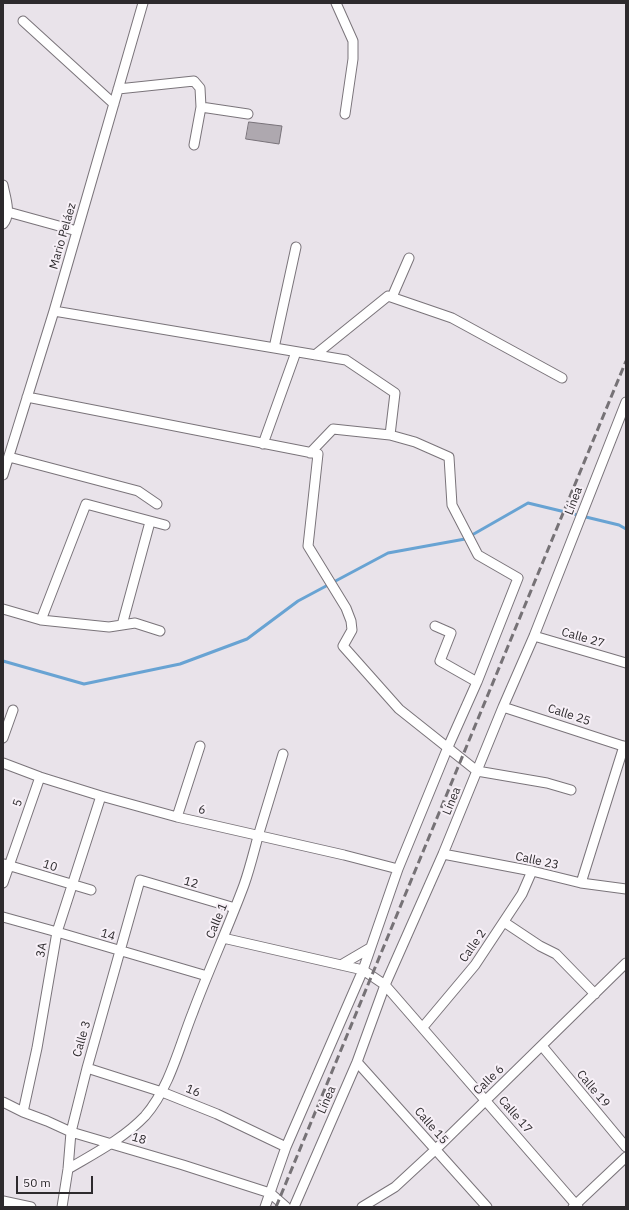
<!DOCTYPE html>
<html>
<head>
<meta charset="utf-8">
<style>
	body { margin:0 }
	#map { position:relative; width:629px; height:1210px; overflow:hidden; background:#e9e3ea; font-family:"IBM Plex Sans",sans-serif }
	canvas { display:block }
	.frame { position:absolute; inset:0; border:4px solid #2d2a2d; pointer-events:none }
	.scale { position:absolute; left:16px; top:1176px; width:77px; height:18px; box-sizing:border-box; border:2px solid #2d2a2d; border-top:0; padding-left:5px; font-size:12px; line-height:14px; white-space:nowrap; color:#2d2a2d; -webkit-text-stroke:3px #f7f0f7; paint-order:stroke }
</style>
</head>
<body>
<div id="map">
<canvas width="629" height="1210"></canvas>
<div class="frame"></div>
<div class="scale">50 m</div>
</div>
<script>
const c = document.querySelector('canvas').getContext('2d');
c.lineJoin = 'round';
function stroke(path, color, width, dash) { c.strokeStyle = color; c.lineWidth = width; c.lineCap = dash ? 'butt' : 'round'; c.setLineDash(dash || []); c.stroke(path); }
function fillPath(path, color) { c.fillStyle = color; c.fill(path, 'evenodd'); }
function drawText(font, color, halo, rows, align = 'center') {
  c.font = font + ' "IBM Plex Sans",sans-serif'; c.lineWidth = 4; c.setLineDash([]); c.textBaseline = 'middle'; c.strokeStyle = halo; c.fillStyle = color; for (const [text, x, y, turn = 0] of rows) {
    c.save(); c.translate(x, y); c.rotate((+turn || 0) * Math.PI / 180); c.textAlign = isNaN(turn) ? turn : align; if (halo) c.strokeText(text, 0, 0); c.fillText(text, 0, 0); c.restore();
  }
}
const stream = new Path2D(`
	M3,661L84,684L180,664L247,639L298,601L388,553L465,539L528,503L619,525L626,529`);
const building = new Path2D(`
	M249,122L282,126L279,144L246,139Z`);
const minor = new Path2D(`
	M336,3L353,41V59L345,114
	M23,21L114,104
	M118,89L194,81L200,88L201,107L248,114
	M194,145L201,107
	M3,185C5,196 12,214 3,224
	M8,212L77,231
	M392,297L409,258
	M54,311L346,360L395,393L390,435
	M274,348L296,247
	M315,355L388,296L452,318L562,378
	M27,397L318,454L308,546L346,608L351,621L352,630L343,646L399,709L477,771L547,783L571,790
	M263,444L296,352
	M9,457L138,491L157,504
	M3,475L54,311L143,3
	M3,609L41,620L109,627L135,623L160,631
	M41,620L86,504L165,525
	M122,625L150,522
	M435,626L451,633L440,661L477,682
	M534,636L626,663
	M503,707L626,747
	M3,738L13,710
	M3,763L40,777L101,796L177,817L344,855L398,869
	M177,817L200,746
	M443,854L532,871L581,883L626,889
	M4,864L91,890
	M3,883L40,777
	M581,883L624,746
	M3,917L57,932L207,976
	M504,922L540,946L556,954L595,994
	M223,938L363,970L385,985L578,1207
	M341,965L370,948
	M423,1027L475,965L522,894L532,871
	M542,1046L626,1147
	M357,1062L487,1207
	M87,1068L162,1092L217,1114L286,1147
	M3,1102L23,1112L47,1121L71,1132L183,1165L270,1193L286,1207
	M23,1112L37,1048L57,932L101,796
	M68,1169C95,1153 123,1139 145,1116C170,1087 179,1047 193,1012C209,969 228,928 244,885C250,868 254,851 259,833C267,807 275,780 283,754
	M3,1201L31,1207
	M62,1207L68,1169L71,1132L87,1068L140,880L235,908
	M265,1207L286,1147L363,970L398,869L448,747L477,682L518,578L478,555L452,505L449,457L415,442L390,435L333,429L310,453
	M294,1207L357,1062L385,985L443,854L503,707L534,636L626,402
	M362,1207L395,1187L435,1150L626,963
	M573,1207L626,1157`);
const rail = new Path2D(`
	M276,1207L626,361`);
const streetNames = [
	["Mario Peláez",63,236,-74],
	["Línea",574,501,-69],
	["Calle 27",583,638,16],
	["Calle 25",569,715,18],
	["Línea",452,801,-68],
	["5",18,803,-71],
	["6",202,810,12],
	["Calle 23",537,861,12],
	["10",50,866,18],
	["12",191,883,16],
	["Calle 1",217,921,-68],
	["14",108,935,17],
	["Calle 2",473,946,-55],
	["3A",42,950,-80],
	["Calle 3",82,1039,-74],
	["Calle 6",489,1080,-44],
	["Calle 19",593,1089,50],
	["16",193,1091,22],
	["Línea",327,1100,-67],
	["Calle 17",515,1115,49],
	["Calle 15",431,1126,49],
	["18",139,1139,16]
];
stroke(stream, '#68a3d3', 3);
fillPath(building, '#aea8af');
stroke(building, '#787279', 1);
stroke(minor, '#7a747a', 11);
stroke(minor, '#fff', 9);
stroke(rail, '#767276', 3, [8, 4]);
drawText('12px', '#2d2a2d', '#f7f0f7', streetNames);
</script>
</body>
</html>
